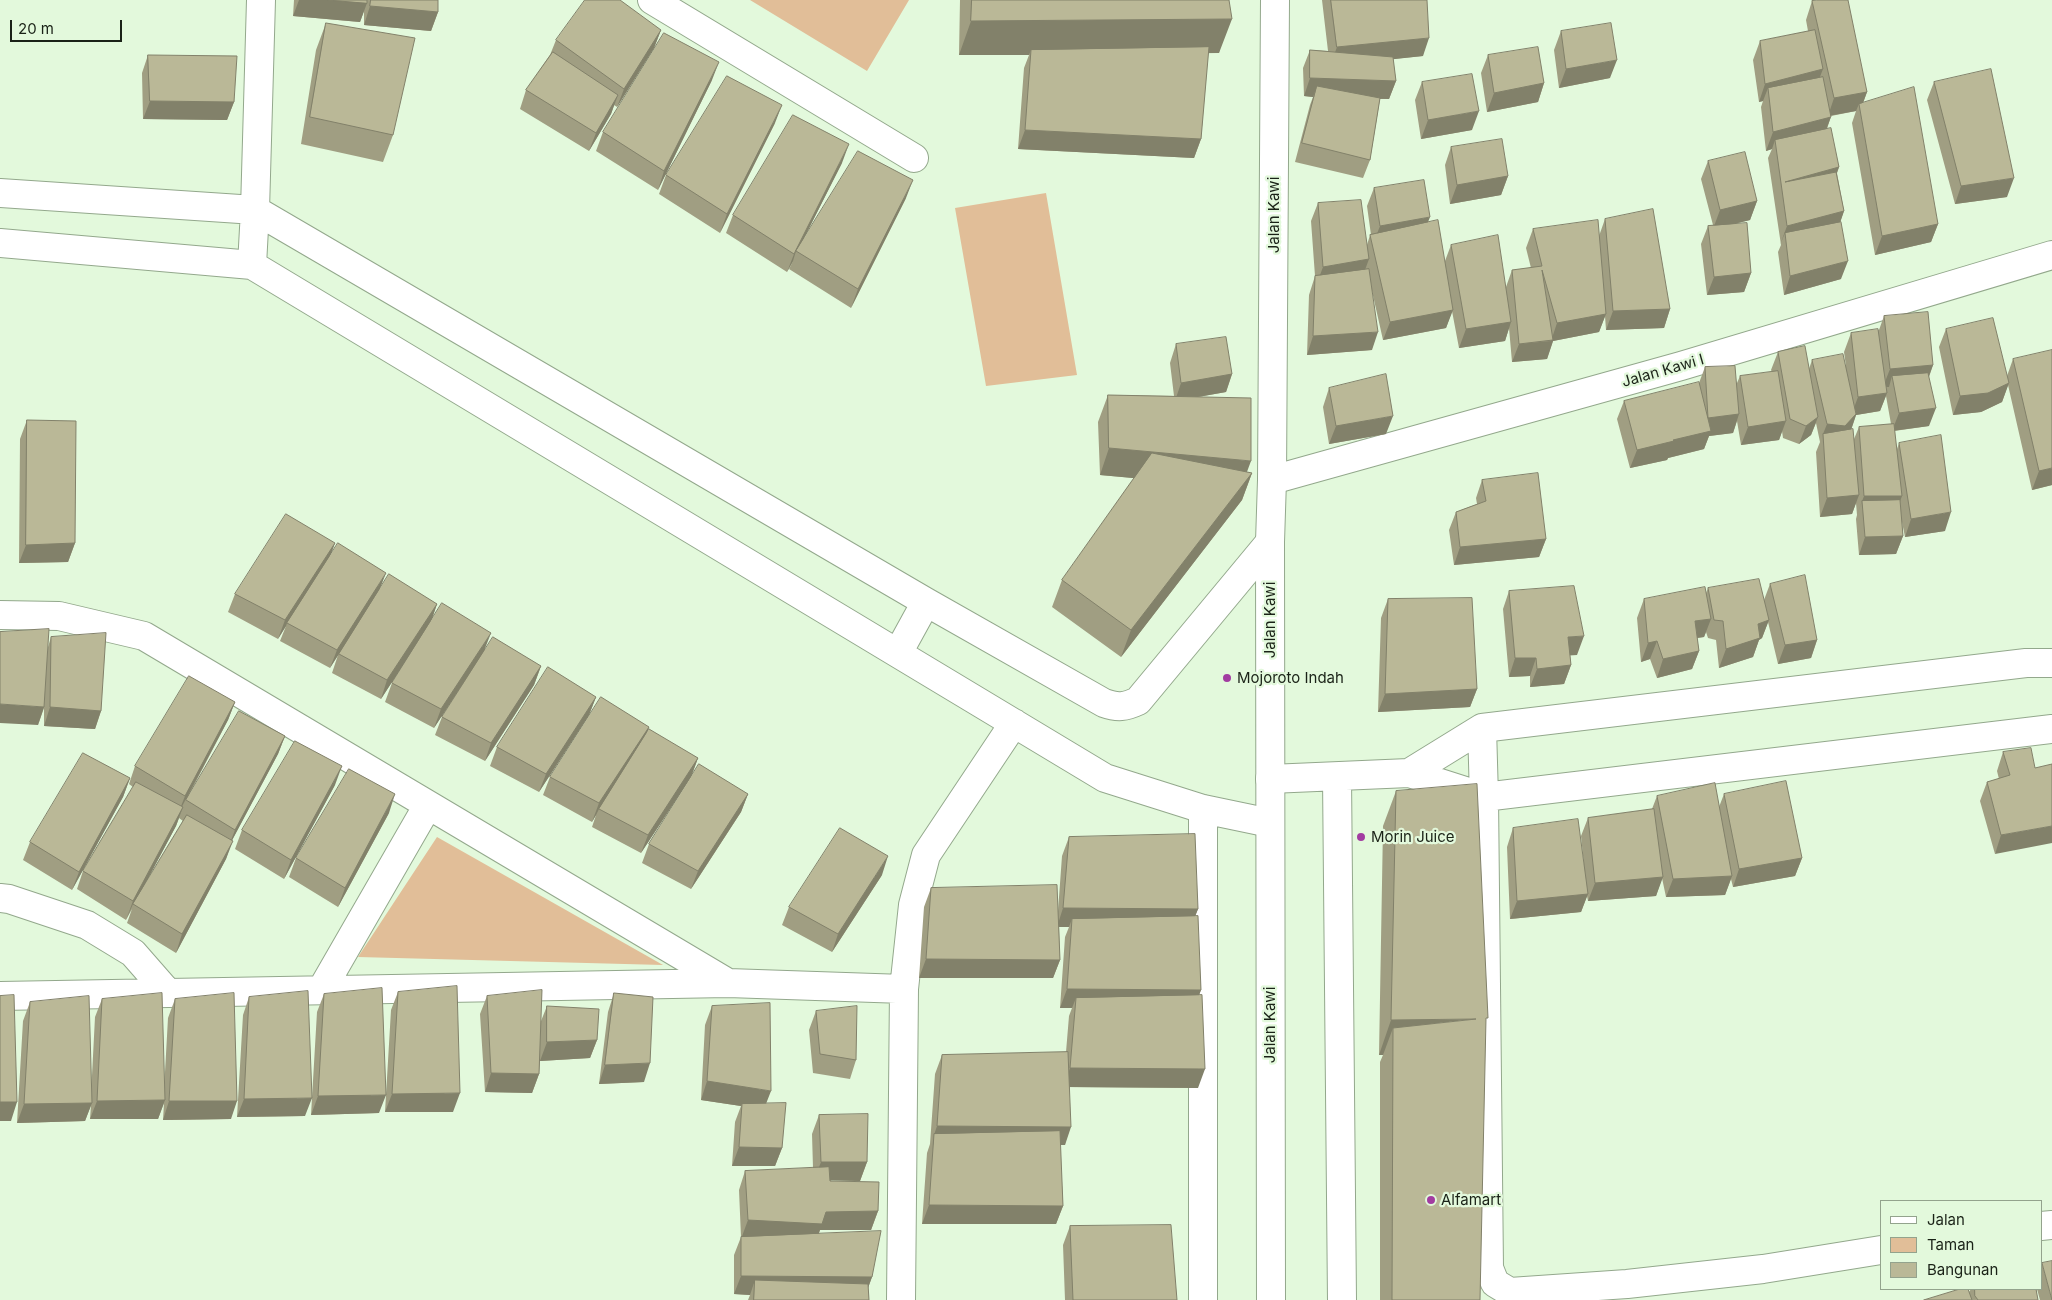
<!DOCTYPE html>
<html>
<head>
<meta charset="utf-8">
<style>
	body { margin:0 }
	#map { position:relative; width:2052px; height:1300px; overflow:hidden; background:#e3f9dc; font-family:Inter,sans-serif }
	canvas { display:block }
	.legend { position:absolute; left:1880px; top:1200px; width:162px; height:90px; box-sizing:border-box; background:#e3f9dc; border:1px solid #93a38d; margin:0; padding:6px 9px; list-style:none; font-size:15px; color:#1a2217 }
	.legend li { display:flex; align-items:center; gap:10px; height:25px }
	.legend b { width:25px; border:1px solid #93a38d }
	.scale { position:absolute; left:10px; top:20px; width:112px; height:22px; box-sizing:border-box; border:2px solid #1a2217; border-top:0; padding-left:6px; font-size:15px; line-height:18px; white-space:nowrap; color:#1a2217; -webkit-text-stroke:4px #e3f9dc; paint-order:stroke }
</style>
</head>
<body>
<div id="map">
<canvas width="2052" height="1300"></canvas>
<ul class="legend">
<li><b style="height:6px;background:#fff"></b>Jalan</li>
<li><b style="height:14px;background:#e1be98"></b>Taman</li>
<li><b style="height:14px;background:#bab897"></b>Bangunan</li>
</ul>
<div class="scale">20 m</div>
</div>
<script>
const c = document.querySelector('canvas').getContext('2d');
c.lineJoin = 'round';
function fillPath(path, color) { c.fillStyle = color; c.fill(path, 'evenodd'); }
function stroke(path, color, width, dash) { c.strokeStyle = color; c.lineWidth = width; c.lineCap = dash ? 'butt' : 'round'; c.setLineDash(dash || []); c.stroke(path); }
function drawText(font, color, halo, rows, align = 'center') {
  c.font = font + ' Inter,sans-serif'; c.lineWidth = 4.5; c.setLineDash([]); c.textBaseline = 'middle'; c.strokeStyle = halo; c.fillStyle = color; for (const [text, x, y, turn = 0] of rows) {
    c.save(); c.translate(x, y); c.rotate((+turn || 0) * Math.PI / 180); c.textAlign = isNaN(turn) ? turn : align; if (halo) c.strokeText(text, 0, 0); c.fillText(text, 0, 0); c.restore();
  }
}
const green = new Path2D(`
	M750,0H909L867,71Z
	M1046,193L1077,375L986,386L955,208Z
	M437,837L663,965L358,957Z`);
const minor = new Path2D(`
	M652,0L914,158
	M0,193L255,210L926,602L1104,703C1118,708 1125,707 1138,701L1270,542
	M0,243L252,265L1105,778L1203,809L1270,823
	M252,265L255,210L261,0
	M1272,480L1681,366L2052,255
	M0,615L59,616L144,636L728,983
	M898,653L926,602
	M1482,728L1484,797L1489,1268L1495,1283L1510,1292L1627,1284L1763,1269L1881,1250
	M1409,773L1482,728L2026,663H2052
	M1337,777L1342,1300
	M1270,779L1409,773L1484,797L2052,729
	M1203,809V1300
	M0,898L9,899L87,925L133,953L168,993
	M322,989L428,805
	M904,989L913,905L926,855L1014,723
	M0,996L728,983L904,989L901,1300
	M2041,1226L2052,1225`);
const major = new Path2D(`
	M1271,1300L1270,542L1272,480L1275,0`);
const wall = new Path2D(`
	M294,0H438V12L431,31L364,25V11L360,22L293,16Z
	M960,0H1229L1219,53H1208L1201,139L1194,158L1018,149L1024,68L1029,55H959Z
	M1322,0H1427L1423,56L1393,59L1396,81L1389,99H1380L1370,160L1363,178L1295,162L1310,105L1313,97L1304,96L1303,68L1310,50L1328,51Z
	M1812,1L1867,92L1863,103L1938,224L1931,242L1875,255L1852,123L1856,111L1831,116L1827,129L1839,167L1837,173L1844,211L1840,222L1841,279L1784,295L1778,252L1781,245L1768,158L1772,149L1766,151L1761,107L1763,101L1759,102L1753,60L1760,41L1808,31L1806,20Z
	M326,23L393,135L383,162L301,144L316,50Z
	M661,30L654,48L617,107L614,105L611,114L589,151L520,109L526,90L550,55L556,40Z
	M1561,31L1610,78L1559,88L1554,50Z
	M148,55L234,102L227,120L143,119L142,73Z
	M1488,55L1544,83L1538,102L1487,112L1481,73Z
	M712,80L658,190L596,151L603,132Z
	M1422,82L1472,130L1421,139L1415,100Z
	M1934,82L2007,197L1955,204L1927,100Z
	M775,123L720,233L659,194L666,175Z
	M1451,147L1508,176L1501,195L1450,204L1445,165Z
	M1708,161L1757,201L1750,220L1734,224L1751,273L1744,292L1707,295L1701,244L1708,226L1713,225L1701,179Z
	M842,163L804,238L906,198L851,308L789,269L793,261L787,272L726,233L733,215Z
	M1374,188L1428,222L1445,261L1451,245L1506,287L1512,270L1531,268L1526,248L1533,229L1599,236L1605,219L1670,309L1664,328L1606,330L1605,316L1599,332L1553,341L1547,359L1512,362L1509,328L1505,341L1459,348L1452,311L1446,328L1383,340L1372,291V350L1307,355L1309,295L1315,276L1311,221L1318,203L1367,245L1370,235H1371L1367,206Z
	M1884,316L1933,365L1929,377V426L1894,431L1897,449L1899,443L1945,531L1905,537L1902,522L1903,536L1896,554L1859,555L1856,519L1857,515L1856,503L1852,514L1820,517L1816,452L1820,442L1816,423L1811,435L1799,444L1783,438L1782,431L1779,440L1741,445L1737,421L1733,433L1709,436L1704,449L1668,458L1667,460L1630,468L1617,419L1624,401L1699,383L1705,367L1737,383L1740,376L1772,372L1771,370L1778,352L1809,369L1812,360L1846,366L1844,352L1851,333L1879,330ZM1886,396L1891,424L1859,427L1854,439L1851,430L1856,415L1880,411Z
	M1946,329L2007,376L2013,359L2052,485L2032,490L2008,385L2002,402L1981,412L1953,415L1939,347Z
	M1176,344L1232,374L1226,392L1198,397L1247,472L1252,473L1242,500L1121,657L1052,607L1062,580L1134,478L1100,475L1098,422L1108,395L1174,396L1170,363Z
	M1329,388L1386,434L1329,444L1323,407Z
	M27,420L75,543L68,562L19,563L20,439Z
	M1482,480L1546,539L1539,557L1454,565L1449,530L1456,512L1477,504L1476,498Z
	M335,543L330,556L380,588L437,604L431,621L485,649L541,666L534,685L485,761L435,735L442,717L464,682L434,728L385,702L392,683L417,643L381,699L332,673L338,655L330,668L280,641L286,626L278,639L228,612L235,594Z
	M1770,584L1817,640L1811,658L1778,664L1768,622L1762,638L1759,640L1753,657L1719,668L1716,640L1708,638L1706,632L1704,637L1697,638L1699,651L1692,669L1657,678L1650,659L1641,662L1637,618L1644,599L1706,593L1708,588L1764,600Z
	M1509,591L1577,655H1570L1571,665L1564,684L1530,687V676L1509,677L1503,609Z
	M1388,599L1477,689L1470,707L1378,712L1381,618Z
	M51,637L101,711L95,729L44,726V708L38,725L48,647Z
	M596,697L589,715L539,792L490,766L497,747Z
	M235,702L228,720L189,795L285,736L278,754L232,840L226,859L176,953L127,923L132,909L126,920L77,889L83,871L133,787L129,784L135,766ZM179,818L183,821L141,891L176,826Z
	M649,727L647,733L698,758L691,777L641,853L592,827L596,815L592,822L543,795L550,777Z
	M2003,752L2035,768L1995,854L1980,801L1987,782L1999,779L1997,771Z
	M130,778L123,797L72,890L23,860L30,842Z
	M335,785L284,879L235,849L242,830Z
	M1396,791L1480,1300H1380V1062L1383,1055H1379L1383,826Z
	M748,794L741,812L691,889L642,863L649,844Z
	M1724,794L1802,858L1795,876L1733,887L1731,879L1725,895L1666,897L1662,878L1656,896L1588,901L1587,896L1581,912L1510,919L1507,847L1513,828L1584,865L1581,836L1588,818L1652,809L1657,796L1719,807Z
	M389,813L338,907L289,877L296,858Z
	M1069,837L1198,909L1195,916L1201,990L1199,995L1198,1088L1070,1087L1065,1145H1060L1063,1206L1056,1224H922L927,1153L930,1144L935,1074L942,1055L1066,1052L1069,1016L1072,1008H1060L1065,937L1069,927H1059L1060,960L1053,978H919L924,907L931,888L1058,911L1062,856Z
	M882,875L832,952L782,925L789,907Z
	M398,992L453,1112H385L391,1010Z
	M614,993L644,1082L599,1084L608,1012Z
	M324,994L379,1113L311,1115L317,1012Z
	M487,996L541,1021L547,1006L597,1040L590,1058L540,1061L539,1074L532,1093L485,1092L480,1014Z
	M249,997L305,1116L237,1117L243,1015Z
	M102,999L164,1090L168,1018L175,999L231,1119L163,1120L164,1103L158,1119H90L91,1105L85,1121L17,1123L23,1021L30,1002L91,1095L95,1017Z
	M712,1006L766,1103L782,1148L775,1166H732L735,1122L741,1106L701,1100L705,1025Z
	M816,1011L856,1060L850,1079L813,1073L809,1030Z
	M819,1115L867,1162L860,1181L830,1180L878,1211L871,1230H820L819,1233L872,1277L868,1288L869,1300H748L750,1295L734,1294V1255L741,1237L739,1190L745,1171L813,1168L812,1134Z
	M1070,1226L1177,1300H1065L1063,1245Z
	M2042,1263L2052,1300H2040L2037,1289H2041V1266Z
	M1971,1289H2036L2038,1300H1924L1969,1292Z`);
const shadedWall = new Path2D(`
	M299,0H328L367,3L360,22L293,16Z
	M370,6L438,12L431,31L364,25Z
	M1232,19L1219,53L1031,55V50L1029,55H959L971,21Z
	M661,30L654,48L617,107L624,89Z
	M1429,38L1423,56L1330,66L1337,47Z
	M1617,60L1610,78L1559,88L1566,69Z
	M719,62L712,80L658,190L664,171Z
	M1823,69L1816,87L1768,88L1763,101L1759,102L1765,84Z
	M1310,78L1396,81L1389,99L1314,97L1317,86L1313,97L1304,96Z
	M1544,83L1538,102L1487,112L1494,93Z
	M1867,92L1860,111L1859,104L1856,111L1828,116L1834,98Z
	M618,95L611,114L589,151L596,133Z
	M150,101L234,102L227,120L143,119Z
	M782,105L775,123L720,233L727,214Z
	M1479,111L1472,130L1421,139L1428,120Z
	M1831,117L1824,135L1775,140L1772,149L1766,151L1773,132Z
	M1025,130L1201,139L1194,158L1018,149Z
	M849,144L842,163L797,252L796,251L793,261L787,272L794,254Z
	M1839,167L1832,186L1785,182Z
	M1508,176L1501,195L1450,204L1457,185Z
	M2014,178L2007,197L1955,204L1961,186Z
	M913,180L906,198L851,308L858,289Z
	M1757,201L1750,220L1713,229L1720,210Z
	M1844,211L1838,229L1785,233L1780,245L1787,226Z
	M1430,217L1423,235L1373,244L1380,226Z
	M1938,224L1931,242L1875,255L1882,236Z
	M1369,259L1362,278L1316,286L1323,267Z
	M1848,261L1841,279L1784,295L1790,276Z
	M1751,273L1744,292L1707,295L1714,277Z
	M1670,309L1664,328L1606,330L1613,311Z
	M1453,310L1446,328L1383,340L1390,322Z
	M1606,314L1599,332L1553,341L1547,359L1512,362L1519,344L1551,341L1557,323Z
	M1511,322L1505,341L1459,348L1466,329Z
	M1378,332L1372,350L1307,355L1313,336Z
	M1933,365L1926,384L1892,376L1889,387H1883L1890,369Z
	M1232,374L1226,392L1175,401L1181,383Z
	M2009,383L2002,402L1981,412L1953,415L1960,396Z
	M1887,393L1880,411L1856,415L1850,433L1823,434L1827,424L1851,416L1858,397Z
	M1936,408L1929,426L1892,431L1899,413Z
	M1739,414L1733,433L1709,436L1704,449L1668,458L1667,460L1630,468L1637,450L1708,418Z
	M1393,416L1386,434L1329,444L1336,426Z
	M1818,417L1811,435L1799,444L1806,426Z
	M1786,421L1779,440L1741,445L1748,427Z
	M1109,448L1251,461L1241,488L1100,475Z
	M2052,468V485L2032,490L2039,471Z
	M1252,473L1242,500L1121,657L1131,630Z
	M1859,495L1852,514L1820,517L1827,498Z
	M1864,496H1902L1895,515L1862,501L1857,515Z
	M1951,512L1945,531L1905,537L1911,519Z
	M1903,536L1896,554L1859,555L1865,537Z
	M1546,539L1539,557L1454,565L1460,547Z
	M75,543L68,562L19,563L26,545Z
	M335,543L328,562L287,623L286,626L278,639L285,620Z
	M386,573L379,591L330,668L337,650Z
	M437,604L431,622L381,699L387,680Z
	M1711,619L1704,637L1689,639L1695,621Z
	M1769,620L1762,638L1759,640L1753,657L1719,668L1726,649L1758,624Z
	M491,633L484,651L434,728L441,709Z
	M1584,636L1577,655L1561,656L1568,637Z
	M1817,640L1811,658L1778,664L1785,645Z
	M1657,641L1650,659L1641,662L1648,643Z
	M1699,651L1692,669L1657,678L1663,659Z
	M1515,658H1536L1530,676L1509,677Z
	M1571,665L1564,684L1530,687L1537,669Z
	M541,666L534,685L485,761L491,743Z
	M1477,689L1470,707L1378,712L1385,694Z
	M596,697L589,715L539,792L546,774Z
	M235,702L228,720L178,814L185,796Z
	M0,704L44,707L38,725L0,723Z
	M50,707L101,711L95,729L44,726Z
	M649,727L642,745L599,809L596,815L592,822L599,803Z
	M285,736L278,754L228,848L235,830Z
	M698,758L691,777L641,853L648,835Z
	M342,766L335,785L284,879L291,860Z
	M130,778L123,797L72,890L79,872Z
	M395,794L389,813L338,907L345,888Z
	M748,794L741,812L691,889L698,871Z
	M183,807L176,826L134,905L133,904L126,920L133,901Z
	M2052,826V843L1995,854L2001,835Z
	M233,841L226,859L176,953L182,934Z
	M888,856L882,875L832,952L838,934Z
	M1802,858L1795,876L1733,887L1739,869Z
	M1732,876L1725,895L1666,897L1673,879Z
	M1663,877L1656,896L1588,901L1595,883Z
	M1588,894L1581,912L1510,919L1517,901Z
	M1063,908L1198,909L1191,927L1072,919L1069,927H1057Z
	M926,959L1060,960L1053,978H919Z
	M1067,989L1201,990L1194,1008L1076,998L1072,1008H1060Z
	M1476,1019L1393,1028L1383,1055H1379L1391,1020Z
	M597,1040L590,1058L540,1061L547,1042Z
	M650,1063L644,1082L599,1084L605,1065Z
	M1070,1068L1205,1069L1198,1088L1064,1087Z
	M491,1073L539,1074L532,1093L485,1092Z
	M707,1081L771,1091L764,1109L742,1104L741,1106L701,1100Z
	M460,1093L453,1112H385L392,1094Z
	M386,1095L379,1113L311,1115L318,1096Z
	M312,1098L305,1116L237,1117L244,1099Z
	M165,1100L158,1119H90L97,1101Z
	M169,1101H237L231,1119L163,1120Z
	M0,1102H17L11,1121H0Z
	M92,1103L85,1121L17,1123L24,1104Z
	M937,1126L1071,1127L1065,1145H933L934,1135Z
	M739,1147L782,1148L775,1166H732Z
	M821,1162H867L860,1181L814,1180Z
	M929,1205L1063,1206L1056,1224H922Z
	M878,1211L871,1230H820L815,1242L741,1239L748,1220L826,1212Z
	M741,1276L872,1277L865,1296L755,1280L750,1295L734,1294Z`);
const building = new Path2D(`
	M328,0H367V3Z
	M371,0H438V12L370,6Z
	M585,0H620L661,30L624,89L556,40Z
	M972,0H1229L1232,19L971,21Z
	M1331,0H1427L1429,38L1337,47Z
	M1817,0H1848L1867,92L1834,98L1812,1Z
	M326,23L415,38L393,135L310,117Z
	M1611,23L1617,60L1566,69L1561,31Z
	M1815,30L1823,69L1765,84L1760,41Z
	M664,33L719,62L664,171L603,132Z
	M1209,47L1201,139L1025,130L1031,50Z
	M1538,47L1544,83L1494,93L1488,55Z
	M1310,50L1393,57L1396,81L1310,78Z
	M553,52L618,95L596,133L526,90Z
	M148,55L237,56L234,102L150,101Z
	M1991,69L2014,178L1961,186L1934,82Z
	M1472,74L1479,111L1428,120L1422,82Z
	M727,76L782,105L727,214L666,175Z
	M1823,77L1831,117L1773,132L1768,88Z
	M1317,86L1380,98L1370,160L1302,143Z
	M1914,87L1938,224L1882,236L1859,104Z
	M793,115L849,144L794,254L733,215Z
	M1831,128L1839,167L1785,182L1836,172L1844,211L1787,226L1775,140Z
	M1502,139L1508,176L1457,185L1451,147Z
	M858,151L913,180L858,289L796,251Z
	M1745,152L1757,201L1720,210L1708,161Z
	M1424,180L1430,217L1380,226L1374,188Z
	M1361,200L1369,259L1323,267L1318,203Z
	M1653,209L1670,309L1613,311L1605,219Z
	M1438,220L1453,310L1390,322L1370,235Z
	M1598,220L1606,314L1557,323L1542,270L1553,340L1519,344L1512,270L1542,266L1533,229Z
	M1841,222L1848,261L1790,276L1785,233Z
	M1747,223L1751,273L1714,277L1708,226Z
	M1498,235L1511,322L1466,329L1451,245Z
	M1369,269L1378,332L1313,336L1315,276Z
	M1928,312L1933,365L1890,369L1884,316Z
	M1993,318L2009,383L1988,393L1960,396L1946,329Z
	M1878,329L1887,393L1858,397L1851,333Z
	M1226,337L1232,374L1181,383L1176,344Z
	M1805,346L1818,417L1806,426L1790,419L1778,352Z
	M2052,350V468L2039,471L2013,359Z
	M1843,354L1856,414L1845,426L1827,424L1812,360Z
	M1735,366L1739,414L1708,418L1705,367Z
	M1778,371L1786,421L1748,427L1740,376Z
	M1928,373L1936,408L1899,413L1892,376Z
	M1386,374L1393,416L1336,426L1329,388Z
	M1699,382L1711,431L1673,440L1674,441L1637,450L1624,401Z
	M1108,395L1251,398V461L1109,448Z
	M27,420L76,421L75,543L26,545Z
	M1894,424L1902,496H1864L1859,427Z
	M1853,429L1859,495L1827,498L1823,434Z
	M1941,435L1951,512L1911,519L1899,443Z
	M1152,453L1252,473L1131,630L1062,580Z
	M1538,473L1546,539L1460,547L1456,512L1486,501L1482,480Z
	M1900,500L1903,536L1865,537L1862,501Z
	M286,514L335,543L285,620L235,594Z
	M338,543L386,573L337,650L287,623Z
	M389,574L437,604L387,680L339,654Z
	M1805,575L1817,640L1785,645L1770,584Z
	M1759,579L1769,620L1758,624L1760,638L1726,649L1723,621L1714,620L1708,588Z
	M1574,586L1584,636L1568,637L1571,665L1537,669L1536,658H1515L1509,591Z
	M1705,587L1711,619L1695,621L1699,651L1663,659L1657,641L1648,643L1644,599Z
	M1472,598L1477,689L1385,694L1388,599Z
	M442,603L491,633L441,709L392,683Z
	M49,629L44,707L0,704V632Z
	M106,633L101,711L50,707L51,637Z
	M493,637L541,666L491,743L442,717Z
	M548,667L596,697L546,774L497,747Z
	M189,676L235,702L185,796L135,766Z
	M601,697L649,727L599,803L550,777Z
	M239,711L285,736L235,830L186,800Z
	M649,729L698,758L648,835L599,809Z
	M295,741L342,766L291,860L242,830Z
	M2031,748L2035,768L2052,764V826L2001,835L1987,782L2010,775L2003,752Z
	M83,753L130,778L79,872L30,842Z
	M699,764L748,794L698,871L649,844Z
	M349,769L395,794L345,888L296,858Z
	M1786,781L1802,858L1739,869L1724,794Z
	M136,782L183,807L133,901L83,871Z
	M1715,783L1732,876L1673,879L1657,796Z
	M1477,784L1488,1018H1486L1480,1300H1392L1393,1028L1476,1019L1391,1020L1396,791Z
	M1654,809L1663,877L1595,883L1588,818Z
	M187,815L233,841L182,934L133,904Z
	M1578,819L1588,894L1517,901L1513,828Z
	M840,828L888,856L838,934L789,907Z
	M1195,834L1198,909L1063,908L1069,837Z
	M1057,885L1060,960L926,959L931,888Z
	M1198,916L1201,990L1067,989L1072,919Z
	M457,986L460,1093L392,1094L398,992Z
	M382,988L386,1095L318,1096L324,994Z
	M542,990L539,1074L491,1073L487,996Z
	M308,991L312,1098L244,1099L249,997Z
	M162,993L165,1100L97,1101L102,999Z
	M234,993L237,1101H169L175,999Z
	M614,993L653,997L650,1063L605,1065Z
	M14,995L17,1102H0V996Z
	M1202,995L1205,1069L1070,1068L1076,998Z
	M89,996L92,1103L24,1104L30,1002Z
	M770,1003L771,1091L707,1081L712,1006Z
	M547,1006L599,1009L597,1040L547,1042Z
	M857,1006L856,1060L820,1054L816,1011Z
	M1068,1052L1071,1127L937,1126L942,1055Z
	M786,1103L782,1148L739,1147L742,1104Z
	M868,1114L867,1162H821L819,1115Z
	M1060,1131L1063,1206L929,1205L934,1134Z
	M829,1167L830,1181L879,1182L878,1211L826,1212L822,1224L748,1220L745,1171Z
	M1171,1225L1177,1300H1073L1070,1226Z
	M881,1231L872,1277L741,1276V1237Z
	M2052,1261V1300L2042,1263Z
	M755,1280L868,1284L869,1300H754Z
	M1960,1289H1968L1972,1300H1924Z
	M1975,1289H2036L2038,1300H1978L1975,1296Z`);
const markers = [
	[1227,678,5,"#a23ca1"],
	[1361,837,5,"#a23ca1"],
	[1431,1200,5,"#a23ca1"]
];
const streetNames = [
	["Jalan Kawi",1274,215,-90],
	["Jalan Kawi I",1663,371,-16],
	["Jalan Kawi",1270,620,-90],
	["Jalan Kawi",1270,1025,-90]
];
const poiNames = [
	["Mojoroto Indah",1237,678],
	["Morin Juice",1371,837],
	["Alfamart",1441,1200]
];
fillPath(green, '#e1be98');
stroke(minor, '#93a88c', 30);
stroke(major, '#93a88c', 30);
stroke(minor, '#fff', 28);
stroke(major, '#fff', 28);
fillPath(wall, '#a09e82');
fillPath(shadedWall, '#82816a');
fillPath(building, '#bab897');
stroke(building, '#82816a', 1);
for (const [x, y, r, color] of markers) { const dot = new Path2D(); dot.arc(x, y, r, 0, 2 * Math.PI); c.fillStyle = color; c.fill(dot); stroke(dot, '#e3f9dc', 2); }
drawText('15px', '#1a2217', '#e3f9dc', streetNames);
drawText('15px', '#1a2217', '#e3f9dc', poiNames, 'left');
</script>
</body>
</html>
